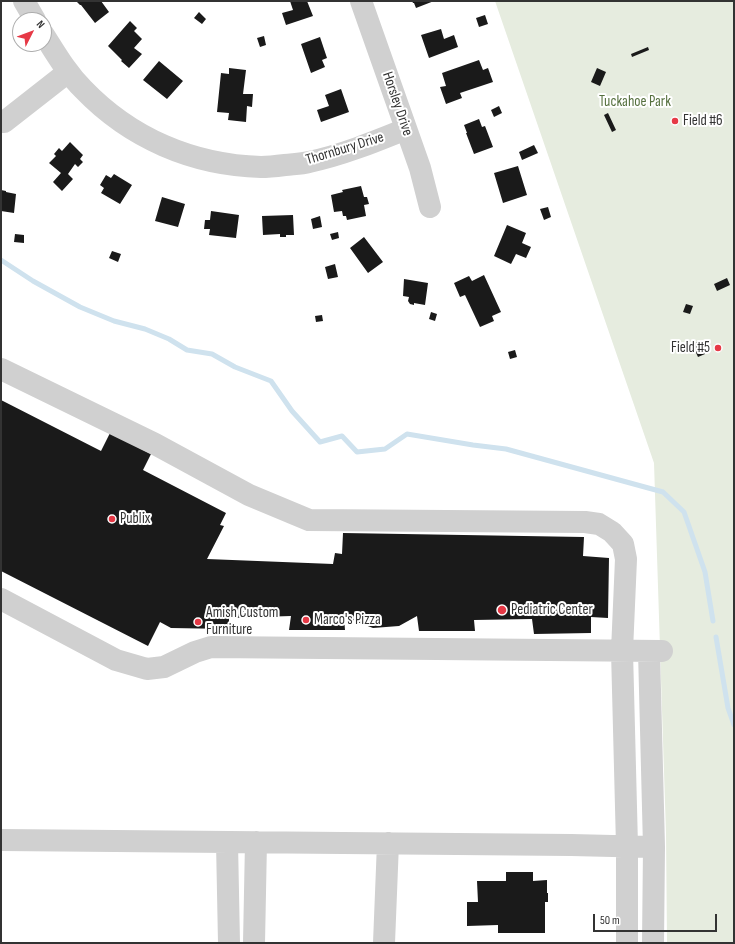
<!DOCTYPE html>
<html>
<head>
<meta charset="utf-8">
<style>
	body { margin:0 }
	#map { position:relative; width:735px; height:944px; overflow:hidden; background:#fff; font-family:"Sofia Sans Condensed",sans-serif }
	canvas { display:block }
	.frame { position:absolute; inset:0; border:2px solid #333; pointer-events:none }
	.north { position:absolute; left:12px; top:12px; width:40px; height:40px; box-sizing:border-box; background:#fff; border:1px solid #adadad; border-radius:50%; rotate:48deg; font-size:11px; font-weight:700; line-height:16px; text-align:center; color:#333 }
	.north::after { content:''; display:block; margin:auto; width:14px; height:18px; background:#e63946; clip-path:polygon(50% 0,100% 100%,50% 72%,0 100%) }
	.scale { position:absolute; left:593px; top:914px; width:124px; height:18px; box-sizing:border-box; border:2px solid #333; border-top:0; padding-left:5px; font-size:12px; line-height:14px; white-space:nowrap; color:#333; -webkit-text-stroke:3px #fff; paint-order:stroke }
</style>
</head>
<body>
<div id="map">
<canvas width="735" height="944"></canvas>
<div class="frame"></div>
<div class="north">N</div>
<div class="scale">50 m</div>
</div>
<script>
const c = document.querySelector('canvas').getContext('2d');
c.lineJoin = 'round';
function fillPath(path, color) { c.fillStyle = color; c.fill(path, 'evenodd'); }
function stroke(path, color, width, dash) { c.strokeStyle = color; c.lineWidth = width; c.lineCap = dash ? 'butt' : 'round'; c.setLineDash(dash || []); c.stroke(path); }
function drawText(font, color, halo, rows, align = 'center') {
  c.font = font + ' "Sofia Sans Condensed",sans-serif'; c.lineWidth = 4; c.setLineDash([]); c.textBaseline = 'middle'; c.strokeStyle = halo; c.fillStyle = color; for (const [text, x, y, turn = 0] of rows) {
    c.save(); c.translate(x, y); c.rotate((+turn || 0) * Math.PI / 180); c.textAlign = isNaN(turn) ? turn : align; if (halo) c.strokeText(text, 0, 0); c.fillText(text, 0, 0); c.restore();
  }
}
const green = new Path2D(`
	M495,1H734V943H667L666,833L654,463Z`);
const stream = new Path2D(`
	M1,260L33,281L80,307L114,321L145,329L169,339L187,350L212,354L235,367L271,381L292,411L320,442L342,436L357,452L385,449L407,434L473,445L506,449L663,492L684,512L705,572L713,621
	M716,637L728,708L734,725`);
const building = new Path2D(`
	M76,1H101L109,12L95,23L81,5H80Z
	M290,1H307L313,16L286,25L282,13L293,10Z
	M412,1H434L416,8L414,3H413Z
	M199,12L206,19L202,24L194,18Z
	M485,15L488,24L479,27L476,18Z
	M130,21L137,28L134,31L142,39L134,48L142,54L129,68L121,61L122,60L108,46Z
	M441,29L444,39L454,35L458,47L429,58L421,35Z
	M264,36L266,45L260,47L257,38Z
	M320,37L327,58L322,60L325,67L311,73L301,44Z
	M648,47L649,50L632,57L631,54Z
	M479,60L483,70L488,68L493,82L460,93L462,98L446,104L440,87L446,86L442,73Z
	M159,61L183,81L167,99L143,80Z
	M229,68L246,70L243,94H253L252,107L247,106L246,122L228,120L229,113L217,112L221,73L229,74Z
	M597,68L606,72L600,86L591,82Z
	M341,89L349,112L321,122L317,110L329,106L325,95Z
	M499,106L502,113L494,117L491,110Z
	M608,113L616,130L612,132L604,115Z
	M479,119L482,127L485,126L493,147L474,154L466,133H467L464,125Z
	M70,142L83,155L80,159L83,162L78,167L75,164L68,174L73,179L62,191L53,182L61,173L49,163L56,156L54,154L59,148L62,151Z
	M534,145L538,153L522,160L519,152Z
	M518,166L527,195L503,203L494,173Z
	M114,174L132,185L120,204L101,193L104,188L100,185L106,175L111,178Z
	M361,186L364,197H367L369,204L364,205L366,216L347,220L346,216H343L342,211L334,212L331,195L343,192L342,190Z
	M1,190L6,191V192L16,194L14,213L1,211Z
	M162,197L185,204L178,227L155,221Z
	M548,207L551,217L544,220L540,209Z
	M211,211L239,215L236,238L209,235L210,229H204L205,220H210Z
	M293,215L294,235H286V237H280V234L263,235L262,216Z
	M320,216L322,227L313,229L311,219Z
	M507,225L526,233L522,243L531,247L526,258L516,254L511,264L494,256Z
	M338,232L339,238L332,240L330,234Z
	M15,234L24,235V243L14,242Z
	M364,237L383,262L368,273L350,248Z
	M112,251L121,254L118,262L109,258Z
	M335,264L338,277L328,279L325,267Z
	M484,275L501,312L492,316L494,321L480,327L465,295L460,297L454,283L469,276L472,281Z
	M727,278L730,285L717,291L714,284Z
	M404,279L428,283L425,305L414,303V305L410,304L408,301L409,297L403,296Z
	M686,304L693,306L690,314L683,312Z
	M431,312L437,314L435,321L429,319Z
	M322,315L323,321L316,322L315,316Z
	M699,341L705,354L698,357L692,344Z
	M515,350L517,357L510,359L508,352Z
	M1,400L101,451L110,433L151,454L143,470L226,513L220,525L224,526L207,559L333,564L335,553L342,554L343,533L584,537L583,556L609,558L608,618L591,617V633L534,634L532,619L474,620L475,631H419L417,616L399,626L373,628L344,617L345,630H289L291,616L229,618V629L171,628L160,622L148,646L1,571Z
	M506,872H533V881L547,880V893H548V902H545V933H498V925L467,926V902H478L477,881H506Z`);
const minor = new Path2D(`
	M24,1L35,20
	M361,1L420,168L430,207
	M44,35C56,54 67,73 83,89C130,138 192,165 261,167C269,167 277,166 285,165C293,164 301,164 309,162C342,155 374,142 406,129
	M4,122L68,72
	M1,369L155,444L249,495L309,520L585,522L599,524L612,532L623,544L626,559L622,651L627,846V943
	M1,599L116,660L147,669L164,667L195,652L211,647L662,651
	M649,651L654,847L653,943
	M1,840L571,845L654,847
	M227,842L229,943
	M254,943L256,842
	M384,943L388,843`);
const markers = [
	[675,121,4,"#e63946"],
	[718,348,4,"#e63946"],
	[112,519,4,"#e63946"],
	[502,610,5,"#e63946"],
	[306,620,4,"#e63946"],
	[198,622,4,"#e63946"]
];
const parkNames = [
	["Tuckahoe Park",635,102]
];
const streetNames = [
	["Horsley Drive",397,104,71],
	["Thornbury Drive",345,149,-17]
];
const poiNames = [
	["Field #6",683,121],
	["Field #5",710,348,"right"],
	["Publix",120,519],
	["Pediatric Center",511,610],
	["Amish Custom",206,613],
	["Furniture",206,630],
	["Marco's Pizza",314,620]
];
fillPath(green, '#e6ecdf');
stroke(stream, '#cfe2ee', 5);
fillPath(building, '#1a1a1a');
stroke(minor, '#d0d0d0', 22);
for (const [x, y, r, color] of markers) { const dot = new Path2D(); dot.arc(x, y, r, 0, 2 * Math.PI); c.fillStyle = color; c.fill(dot); stroke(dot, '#fff', 1.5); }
drawText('15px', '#56703f', '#fff', parkNames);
drawText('15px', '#333', '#fff', streetNames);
drawText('15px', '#333', '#fff', poiNames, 'left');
</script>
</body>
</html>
